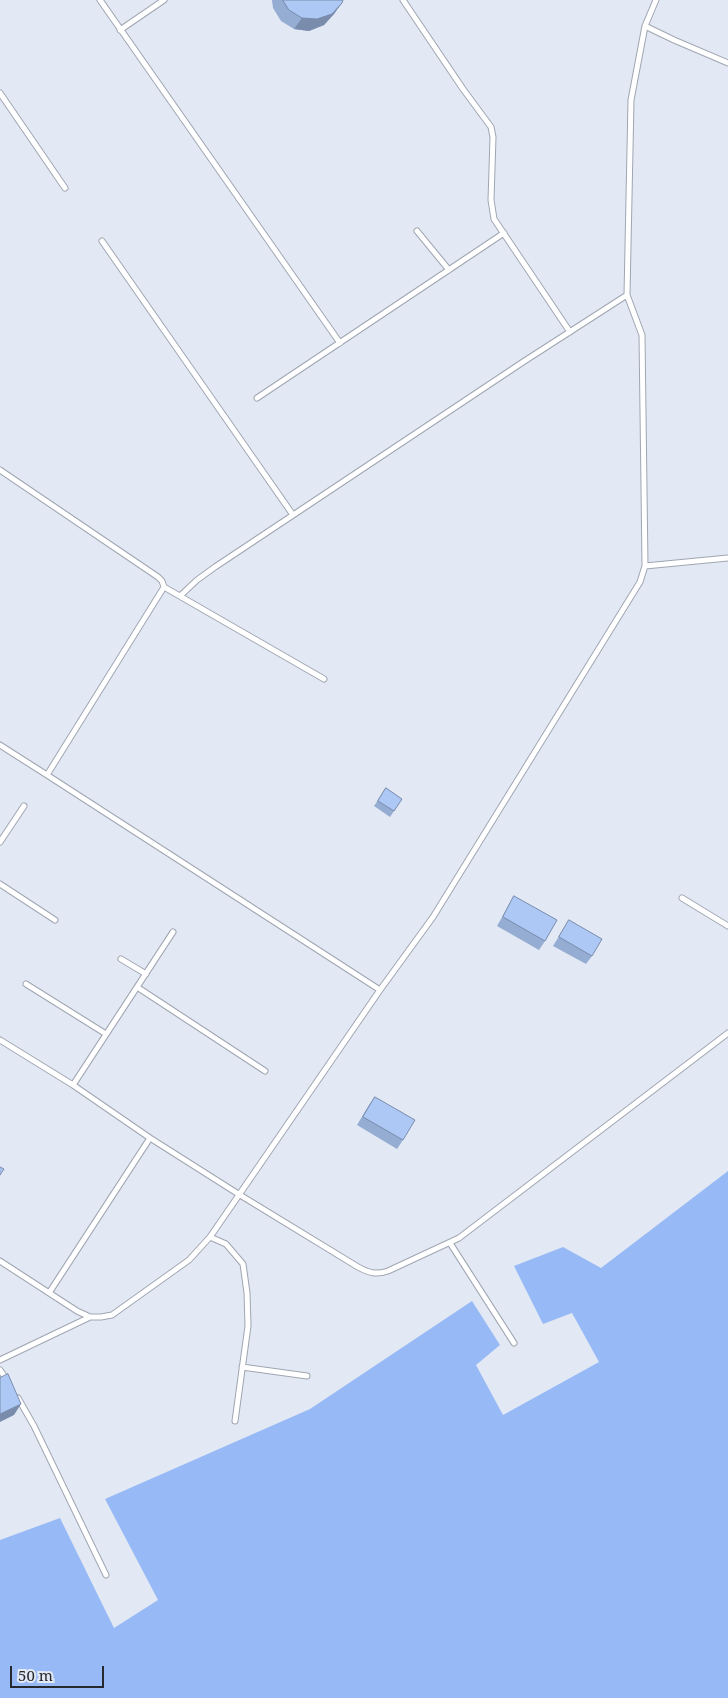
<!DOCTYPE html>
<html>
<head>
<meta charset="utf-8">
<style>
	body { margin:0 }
	#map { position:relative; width:728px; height:1698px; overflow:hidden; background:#e2e9f4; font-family:"Noto Serif",serif }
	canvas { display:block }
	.scale { position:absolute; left:10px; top:1666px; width:94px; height:22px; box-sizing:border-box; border:2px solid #26292d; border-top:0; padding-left:6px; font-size:15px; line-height:18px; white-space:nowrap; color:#26292d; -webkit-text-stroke:4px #e2e9f4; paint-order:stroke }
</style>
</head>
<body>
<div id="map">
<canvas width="728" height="1698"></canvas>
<div class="scale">50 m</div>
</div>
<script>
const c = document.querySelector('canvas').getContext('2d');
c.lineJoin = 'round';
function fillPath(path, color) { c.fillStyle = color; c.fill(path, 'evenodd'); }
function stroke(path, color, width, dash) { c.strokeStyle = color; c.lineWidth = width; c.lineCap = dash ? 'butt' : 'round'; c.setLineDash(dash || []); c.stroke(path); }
const water = new Path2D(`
	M728,1171V1698H0V1540L60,1518L114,1628L158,1600L105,1499L310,1409L472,1301L500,1345L476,1365L503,1415L599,1362L572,1313L543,1324L514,1266L563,1247L601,1268Z`);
const service = new Path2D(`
	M100,0L340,343
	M403,0L463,89L491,127L493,137L491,200L494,219L570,332
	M645,26L674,40L728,63
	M120,30L164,0
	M0,93L65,188
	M417,231L449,270
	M102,241L293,515
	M257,398L504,233
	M0,470L158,577L162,581L164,587L47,775L380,990
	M645,566L728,558
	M164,587L324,679
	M180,596L197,580L215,567L523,362L627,295
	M0,745L47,775
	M0,842L24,806
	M0,884L55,920
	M682,898L728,926
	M121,959L146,974
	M26,984L106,1034
	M137,987L265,1071
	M0,1040L73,1085L150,1138L240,1195L358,1267C369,1273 376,1275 388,1271L459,1238L728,1033
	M73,1085L173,932
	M210,1237L226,1244L243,1264L247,1293L248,1326L235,1421
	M450,1243L514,1343
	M0,1261L77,1311L90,1317H101L112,1315L189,1260L210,1237L380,990L433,917L640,582L645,566L642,335L627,295L631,100L645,26L656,0
	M49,1293L150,1138
	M0,1360L90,1317
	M242,1367L307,1376
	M0,1370L7,1380
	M18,1398L34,1426L106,1575`);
const wall = new Path2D(`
	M272,0H343L334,14L324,25L309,31L294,29L281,21L273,8Z
	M386,788L402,799L390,817L374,806Z
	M514,896L545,941L539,950L497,926L509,905Z
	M569,920L592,956L586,964L553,946Z
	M375,1097L403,1140L397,1149L357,1125L369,1105Z`);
const shadedWall = new Path2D(`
	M342,3L334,14L324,25L309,31L294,29L302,18Z
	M21,1404L14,1415L0,1422V1414Z`);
const building = new Path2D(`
	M283,0H343L342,3L332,14L317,19L302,18L289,10Z
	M386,788L402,799L394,811L378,801Z
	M514,896L557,920L545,941L503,917Z
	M569,920L602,939L592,956L559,937Z
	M375,1097L415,1120L403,1140L363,1117Z
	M0,1167L4,1169L0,1175Z
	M8,1374L21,1404L0,1414V1378Z`);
fillPath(water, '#97baf6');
stroke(service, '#a0a6b1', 7);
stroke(service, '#fff', 5);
fillPath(wall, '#95acd3');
fillPath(shadedWall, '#798cac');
fillPath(building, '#adc8f5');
stroke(building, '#798cac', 1);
</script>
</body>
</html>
